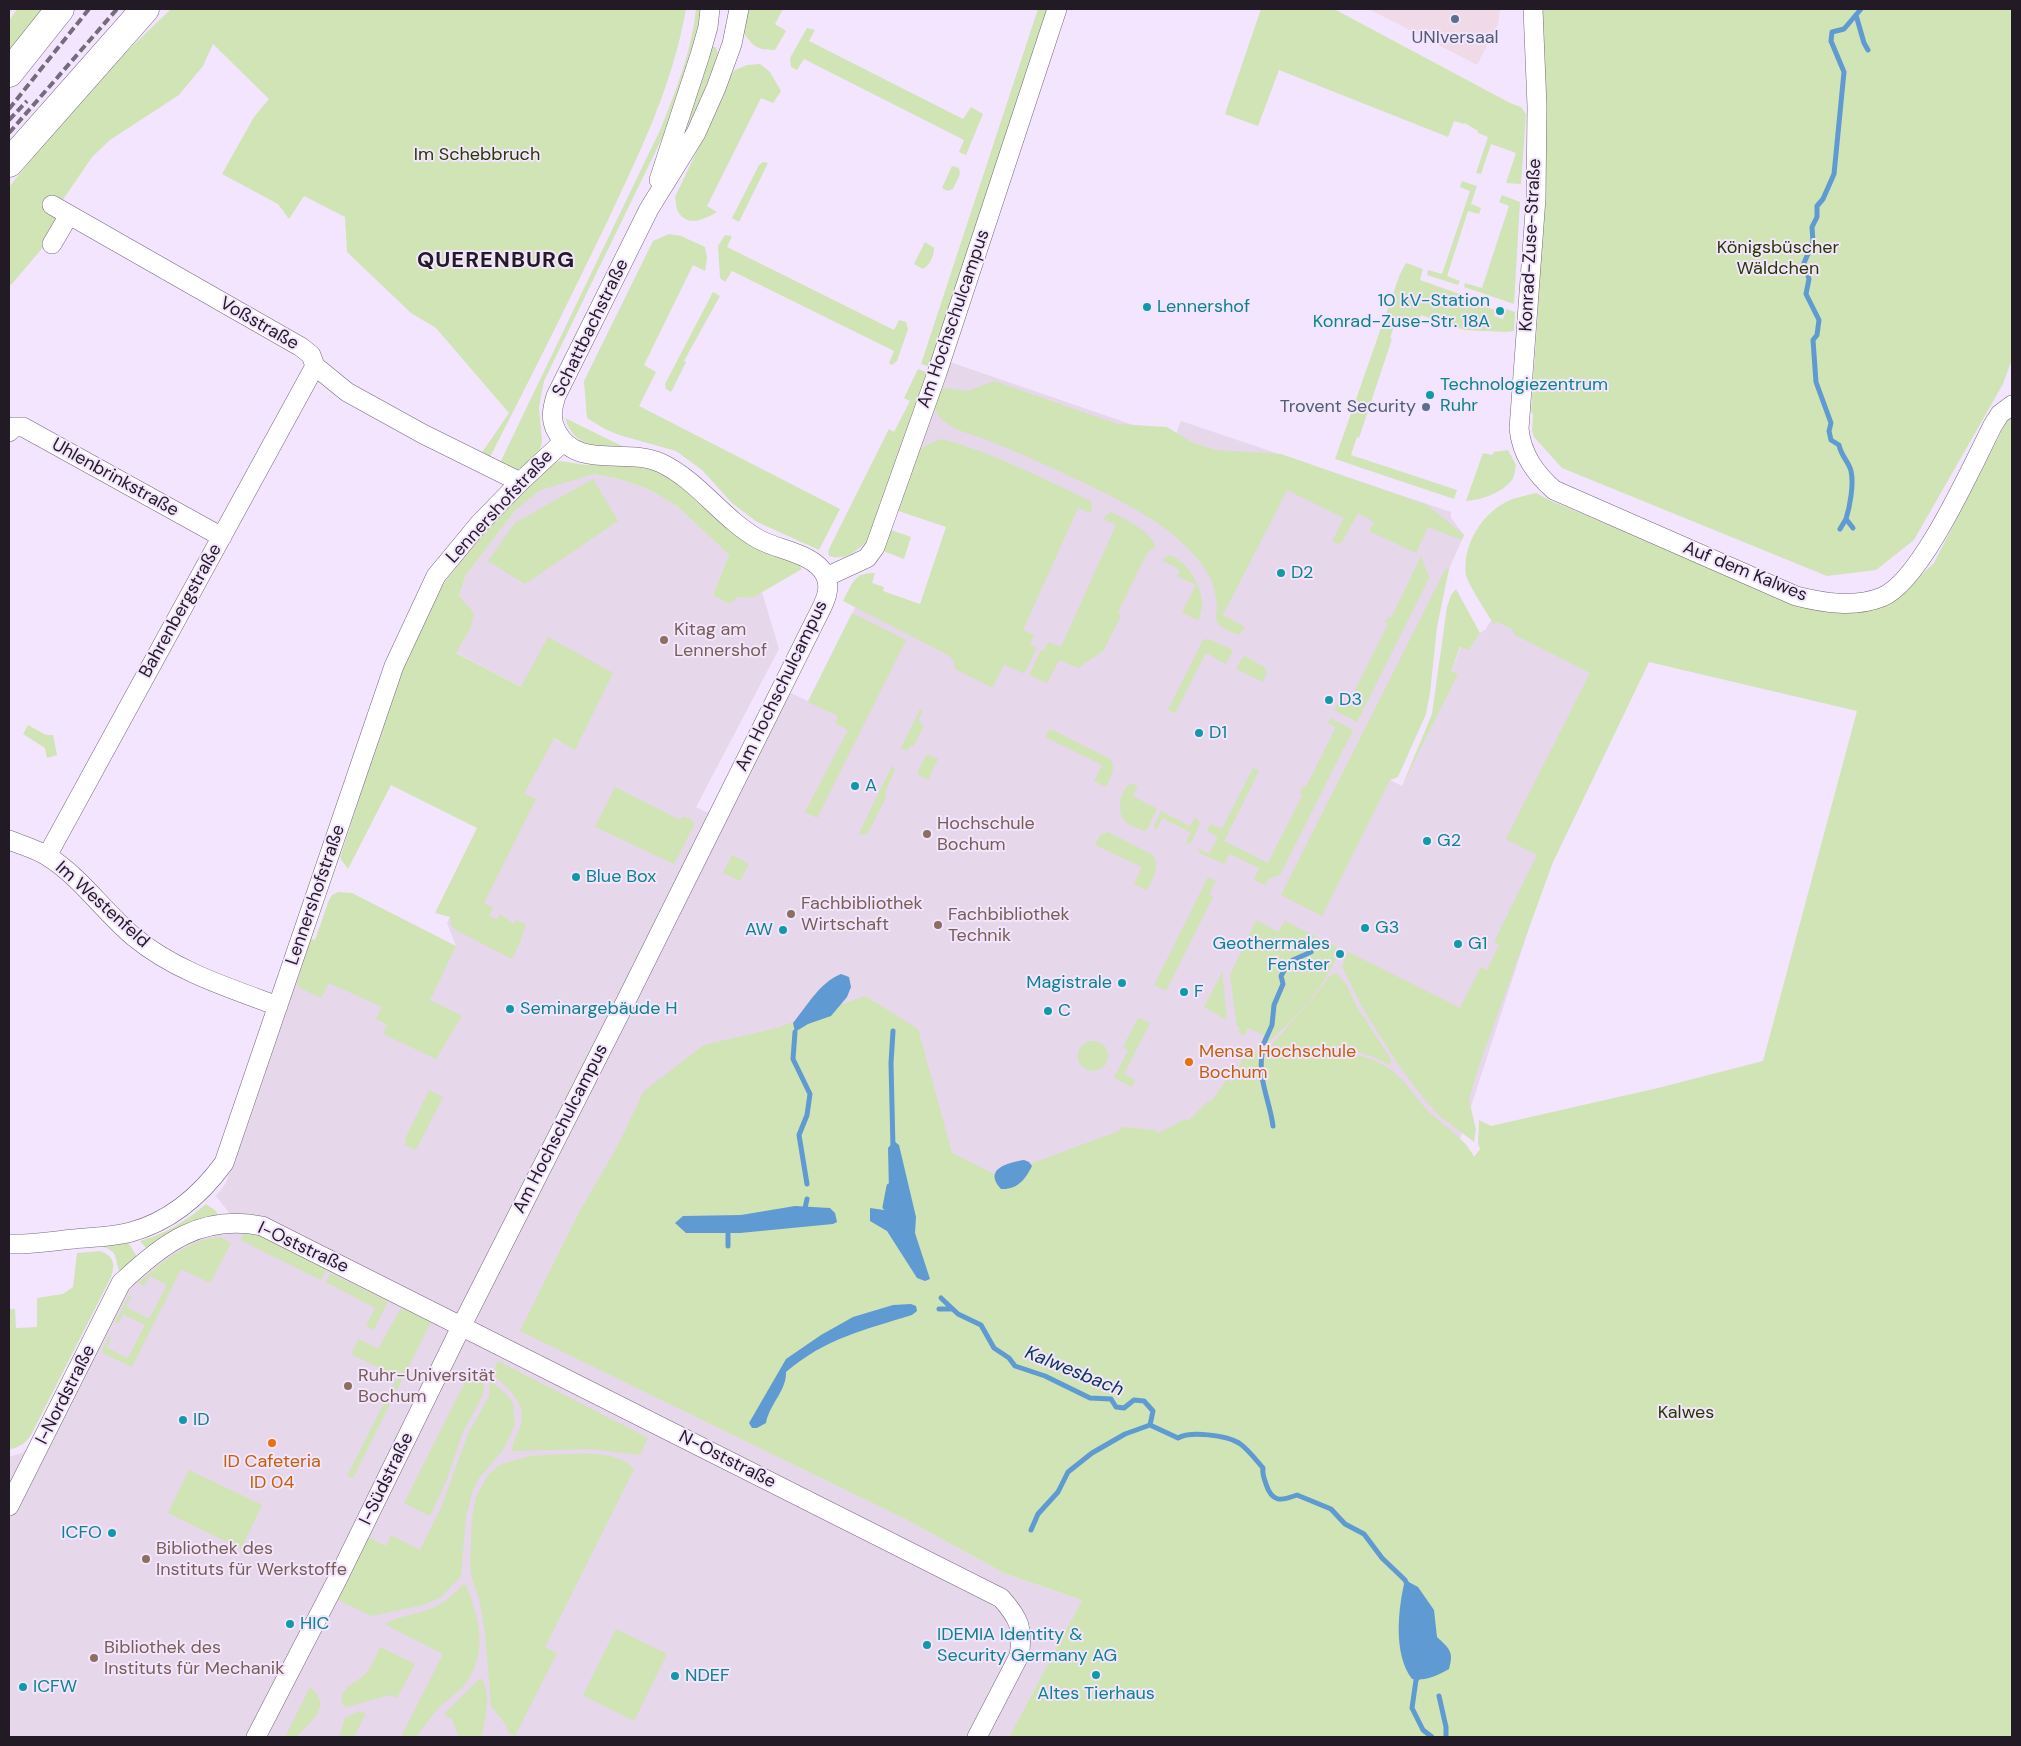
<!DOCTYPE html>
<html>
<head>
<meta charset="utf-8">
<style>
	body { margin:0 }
	#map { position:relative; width:2021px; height:1746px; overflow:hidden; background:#f3e5fd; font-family:"DM Sans",sans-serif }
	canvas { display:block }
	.frame { position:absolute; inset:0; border:10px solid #221b26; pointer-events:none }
</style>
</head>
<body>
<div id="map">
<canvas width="2021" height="1746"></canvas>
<div class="frame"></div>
</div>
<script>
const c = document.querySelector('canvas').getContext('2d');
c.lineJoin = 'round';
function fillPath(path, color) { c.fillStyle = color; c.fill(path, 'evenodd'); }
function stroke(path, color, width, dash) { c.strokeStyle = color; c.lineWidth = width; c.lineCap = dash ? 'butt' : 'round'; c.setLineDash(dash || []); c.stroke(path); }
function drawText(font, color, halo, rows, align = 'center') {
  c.font = font + ' "DM Sans",sans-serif'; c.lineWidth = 4; c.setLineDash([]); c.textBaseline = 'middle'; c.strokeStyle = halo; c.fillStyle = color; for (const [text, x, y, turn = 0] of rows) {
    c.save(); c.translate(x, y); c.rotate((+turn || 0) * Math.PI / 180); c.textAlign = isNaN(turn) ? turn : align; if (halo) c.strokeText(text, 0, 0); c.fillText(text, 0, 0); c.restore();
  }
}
const commercial = new Path2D(`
	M1369,9H1500L1498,24L1477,65Z`);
const education = new Path2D(`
	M947,361L1174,439L1181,421L1451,512V518L1464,535L1449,569L1390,780L1402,786L1457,674L1451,671L1461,647L1469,650L1480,633L1486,629L1491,620L1513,629L1652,655L1553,862L1541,891L1464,1128L1437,1199L1139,1228L673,1072L578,1214L521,1331L907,1520L1006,1574L1082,1600L1009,1737H9V1457L22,1453L36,1441L116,1277L215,1216L230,1214L216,1196L226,1183L251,1116L308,947L456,946L447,923L542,733L575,749L521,687L436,642L459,596L466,575L515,511L540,489L594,474L619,479L648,489L677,506L729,555L713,595L752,598L762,592L779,649L696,807L708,813L775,686L808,701L855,608L869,592L992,678L1034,556L896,510Z`);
const green = new Path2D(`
	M17,9H44L9,52V21Z
	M171,9H686C672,87 642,147 609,218C570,299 530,379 489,459L481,454L509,413L436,328L411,313L347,252L345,217L304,196L289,219L278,204L222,174L254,117L269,99L213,44L203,66L179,95L110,140L92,157L62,201L53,195L45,210L56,217L45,245L11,285L9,283V187L63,121L119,59Z
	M696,9H700L699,21L684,76L666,130L544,381L539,407L542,442L540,449L522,470H509L499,465L661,128C676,90 692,50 696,9Z
	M748,9H783L775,24L786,31L775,50C758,50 753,47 744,33Z
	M1038,9H1050L931,367L921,364Z
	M1261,9H1334L1510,103L1521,107L1526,114L1521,184L1506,183L1516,153L1491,144L1481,174L1476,173L1488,137L1478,133V131L1465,123L1464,124L1454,121L1448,137L1279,70L1258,126L1225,114Z
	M1541,9H2012V359L2003,384L1914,540L1876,570L1827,576L1562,468L1534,437L1532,431L1533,414L1531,412L1537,327L1545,150Z
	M807,28L815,30L809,41L963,119L971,107L983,114L966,155L959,152L964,140L804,59L797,70L791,67L790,58Z
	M712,47H716L718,54L699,105L685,132L684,131Z
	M760,64L770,72L781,91L773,103L761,98L707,206L717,212C706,218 689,228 679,213C676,210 676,201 675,197L720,103L728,79L735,70L747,65Z
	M763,162L768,163L739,222L732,218L759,165Z
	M952,166L959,168L960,174L953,189L947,191L942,188Z
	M1462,181L1477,186L1471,204L1481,208L1479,214L1468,211L1447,276L1460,281L1458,285L1427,275L1428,270L1442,274L1470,191L1460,187Z
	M1502,195L1520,202L1514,304L1464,287L1465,283L1482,288L1509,206L1499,202Z
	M669,234L681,236L705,247L707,258L705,271L693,265L644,365L656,372L639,406L840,509L819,550L757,522L732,503L702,470L676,451L619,435L605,429L587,418L584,381L653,241Z
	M725,235L732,236L727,247L894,330L899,320L906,322L908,329L897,361L892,365L889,363L894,351L732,271L725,282L720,278L718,246Z
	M925,242L934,248C934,256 930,265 923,269L914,264Z
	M1406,263L1423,269L1420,280L1465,296L1464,300L1495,310L1494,316L1503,319L1506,309L1515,312L1514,331L1507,332L1464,330L1421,315L1416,327L1396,320L1390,338L1392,339L1359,438L1357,437L1351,455L1457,490L1454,499L1335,459L1400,274Z
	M713,292L720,296L684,361L686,362L671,392L666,389L665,384Z
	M918,369L929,373L869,539C857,551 847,561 829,556L828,552L831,545L889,429L894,432L910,401L904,398Z
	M994,381L1117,424L1167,427L1191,442L1215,450L1281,454L1427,505L1464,535L1462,540L1428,527L1416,553L1369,531L1374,522L1358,513L1342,542L1338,544L1332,541L1344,518L1287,490L1223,615L1245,627L1239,635C1233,632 1221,629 1217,622C1215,617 1217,612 1217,607C1216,590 1211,575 1200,562C1177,532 1142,512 1109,495C1071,476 1032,458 992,442C977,435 956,432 944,421C931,411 932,396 945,388L968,391Z
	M2012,411V1737H1009L1082,1600L1006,1574L907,1520L520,1331L578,1214L616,1149L644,1091L704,1045L777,1028L865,996L918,1029L952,1153L998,1176L1119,1131L1121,1127L1156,1130L1157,1134L1185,1119L1188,1121L1208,1101L1210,1103L1227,1079L1231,1082L1246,1053L1253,1056L1256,1050L1265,1052C1307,1052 1361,1044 1395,1073C1409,1085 1418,1102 1431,1114C1446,1128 1465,1138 1474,1157L1480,1149L1478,1144L1479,1120L1491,1126L1658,1088L1763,1061L1857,711L1649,662L1553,862L1478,1068L1469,1099L1476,1130L1474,1142L1441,1117L1425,1100L1400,1067L1362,1007L1342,966L1348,952L1460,1008L1481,967L1487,970L1499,945L1494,942L1537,855L1506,839L1590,673L1515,635L1512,629L1496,622L1494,625C1488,614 1468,585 1466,575C1462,544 1483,512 1510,500C1518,497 1528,495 1536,493L1549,500L1810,609L1850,612L1891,603L1934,563Z
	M565,418L624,447C597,446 575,449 565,418Z
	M941,439C990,451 1045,480 1091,501L1092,508L1090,513L1078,508L1023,630L1034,635L1030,645L1037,648L1025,672L1022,673L1004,664L993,687H991L955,669L953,660L950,656L843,601C852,584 854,572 875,573L872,583L884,587L883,591L920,604L946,527L896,510L916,454L925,446Z
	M1508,450L1516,465C1515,469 1515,476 1512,480C1502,493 1482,500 1466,501L1483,453L1492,455L1494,452Z
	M560,461L585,465L615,463L653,470L675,481L719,522L740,538L799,565L802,569L752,598L737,597L730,604L713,595L729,555L677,506L648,489L619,479L594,474L540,490L515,511L466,575L459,596L474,613L470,629L456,653L521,687L548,637L613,673L575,750L554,738L524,794L536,799L484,903L493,908L489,916L497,920L500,914L514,924L516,920L526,925L521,937L522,938L512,959L454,929L451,925L450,917L435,913L477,828L391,785L348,869L340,858L399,674L418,632L444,583L485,530L550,464Z
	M593,479L618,521L525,584L488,561L515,523Z
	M1111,512C1123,518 1154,533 1155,547L1147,553L1118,612L1121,616L1103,651L1078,668L1059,660L1047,683L1029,675L1041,650L1044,651L1048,642L1061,647L1116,525L1103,519L1106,515Z
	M891,530L911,537L904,559L883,551Z
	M1170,555C1187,561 1203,588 1202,606C1202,610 1200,616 1198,621L1182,612L1196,585L1177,576L1180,570L1162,560Z
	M1421,556L1429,578L1357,722L1334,710L1337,704L1346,708L1388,624L1385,621L1388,617L1391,618Z
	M1446,568L1449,569L1437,627L1430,693L1426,714L1398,777L1390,780L1322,916L1281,895Z
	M1456,589L1480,633L1469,650L1460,647L1451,671L1458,674L1402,786L1432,714L1447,607L1451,595Z
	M852,613L906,640L817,818L805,812L848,730L835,723L838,716L808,702Z
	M1209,639L1233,650L1226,664L1206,653L1175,713L1168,710L1203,640Z
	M1245,656L1264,667L1267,671L1263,682L1236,669L1242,658Z
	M920,709L923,711L918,720L924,726L913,747L910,746L907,751L901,748Z
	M1330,718L1353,730L1280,875L1269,878L1265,885L1254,880L1259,868L1230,854L1224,864L1200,853L1198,848L1209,854L1218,837L1207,831L1211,824L1222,829L1253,768L1259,771L1224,841L1268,863L1303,794L1300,792L1303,786L1306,787L1336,727L1328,723Z
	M28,725L46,735H53L57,755L47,758L45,748L23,734Z
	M1049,730H1053L1110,759C1117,769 1110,778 1106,787L1094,781L1102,765L1045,737Z
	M926,755H930L938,759L928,780L918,774V771Z
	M892,766L895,770L885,792L886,797L868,833L864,835L859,833Z
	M1131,783L1138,786L1133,796L1157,809L1147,830L1144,831C1138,828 1130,826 1126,822C1115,812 1120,790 1131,783Z
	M615,787L680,820L683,816L692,820L694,825L674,864L595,827Z
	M1161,811L1190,826L1195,817L1200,823L1191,843L1185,845L1191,833L1163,818L1156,830L1154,826Z
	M1108,832L1153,855C1160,868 1153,878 1147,890L1134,884L1142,867L1095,845L1101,834Z
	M732,855L749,864L740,881L723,873Z
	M1208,877L1216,881L1209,894L1213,897L1166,991L1154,985Z
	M338,892L352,893L456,946L430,1000L462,1016L436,1059L383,1034L387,1024L376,1019L382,1007L329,983L321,998L300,988L297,983L311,939L315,940L329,900L332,895Z
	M1256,920L1278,932L1285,921L1337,947L1333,956L1336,958C1321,992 1293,1021 1265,1045L1257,1046L1260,1045L1264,1035L1248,1028L1244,1036L1238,1032L1240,1028L1237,1026L1230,975Z
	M1222,972L1227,1020L1204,1007Z
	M1336,973L1345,982L1357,1007L1385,1050L1391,1060L1390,1065L1371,1056L1348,1049L1269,1048L1313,998L1330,976Z
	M1138,1018L1150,1023L1124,1074L1135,1080L1132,1087L1114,1078L1128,1050L1123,1047Z
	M1078 1056a15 15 0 1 1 30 0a15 15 0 1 1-30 0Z
	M429,1090L443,1097L416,1150L405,1145L406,1137Z
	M206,1204L216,1211L218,1216L147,1249L140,1241C165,1234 186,1221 206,1204Z
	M245,1230L255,1233L323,1267L326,1270L321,1280L240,1240Z
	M220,1237L231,1243L210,1283L181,1269L132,1367L101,1352L109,1336L111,1337L107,1348L128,1358L145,1325L123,1314L118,1324L115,1322L129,1296L131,1297L126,1307L149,1319L167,1285L150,1276L144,1286L138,1283C162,1263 188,1239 220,1237Z
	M128,1242L137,1257L121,1273C113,1262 121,1253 104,1247L103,1244Z
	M100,1251C113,1255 116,1264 111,1277L31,1435C25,1444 19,1447 9,1450V1309H15L16,1328L37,1327V1298L63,1294L73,1287L77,1253Z
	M330,1273L388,1301L374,1330L366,1326L375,1308L326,1282Z
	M401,1308L431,1322L353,1478L347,1476L397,1377L351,1354L359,1339L378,1349Z
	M498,1361L648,1438L640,1455L591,1449L512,1451C512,1442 519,1433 521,1424C526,1401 507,1387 492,1374Z
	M471,1370L485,1377L483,1395L462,1434L446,1482L430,1516L404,1503Z
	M490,1380L507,1395L513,1403L515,1425L503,1450L479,1478L472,1492L466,1517L461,1576L440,1598L423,1605L371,1616L337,1599L368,1537L386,1546L391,1535L420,1550L441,1508L468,1434L489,1396Z
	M566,1454C589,1454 617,1451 634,1469L545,1647L557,1653L515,1736L509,1733L506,1725L491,1706L485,1632L479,1599L472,1579L470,1565L472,1518L476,1497L488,1475L501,1464L531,1456Z
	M189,1470L262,1505L241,1549L168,1513Z
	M462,1585H466C479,1619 489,1652 465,1684C458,1693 448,1699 440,1707C431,1716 423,1727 416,1737H401L443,1654L386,1625L387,1623C398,1616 411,1616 424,1611C439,1607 452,1597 462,1585Z
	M616,1629L667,1654L634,1721L583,1695Z
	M380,1647L415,1664L397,1698L390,1695L346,1707L342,1704C339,1686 358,1683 367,1672C373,1665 376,1655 380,1647Z
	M479,1679H482C491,1697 486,1718 481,1737H459L452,1719L444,1714Z
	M310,1687C334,1708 310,1720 297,1737H285Z
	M357,1712L366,1713L354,1737H339L345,1718Z`);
const water = new Path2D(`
	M841,974L849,977L851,987L847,997L831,1016L808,1024L795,1032L793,1023C807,1006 820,982 841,974Z
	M894,1141L899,1145L916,1217L915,1233L930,1279L925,1281L917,1278L887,1231L870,1221V1208L884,1210L889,1191L888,1148Z
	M1024,1160L1029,1162L1032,1166C1025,1180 1017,1190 1001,1189C983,1169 1007,1163 1024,1160Z
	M795,1206L830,1208L835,1213L837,1222L833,1224L740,1233H686L675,1223L683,1216L741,1215Z
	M911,1304L916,1306L917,1311L912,1315C864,1330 826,1338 786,1372C787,1390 769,1405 766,1423L757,1428H752L749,1423L786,1359L821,1335L853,1317L893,1305Z
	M1405,1580L1418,1587L1434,1610L1437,1637C1450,1649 1454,1652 1449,1669C1436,1676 1426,1681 1412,1679C1393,1654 1398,1609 1405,1580Z`);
const stream = new Path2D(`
	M1856,15L1864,43L1868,50
	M1853,528L1846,519C1850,506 1854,484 1851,471C1849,462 1841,456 1839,445L1831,440L1829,431L1831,423L1816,382L1813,340L1817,335L1819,320L1806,294L1809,279L1804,263L1813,242L1812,227L1817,217V206L1823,199L1834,174L1844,72L1831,41L1832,32L1844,29L1861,9
	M1840,529L1846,519
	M893,1031L891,1063L893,1148
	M795,1032L793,1059L810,1094L807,1115L799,1135L807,1184
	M1264,1043L1272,1025L1274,1005L1283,984L1281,976L1288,964L1293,960L1311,952
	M1262,1054C1258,1080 1270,1102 1273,1126
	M885,1207L889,1186
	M804,1213L807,1199
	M728,1246V1226
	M941,1298L958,1314L981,1325L994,1348L1009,1358L1015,1366L1045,1376L1090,1398L1111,1399L1116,1407L1124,1408L1134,1400L1144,1401L1153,1411L1150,1425L1178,1438C1190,1431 1226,1435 1239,1443C1248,1449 1256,1460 1263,1468C1262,1474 1264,1478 1266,1484C1272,1503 1281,1501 1297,1495L1331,1509L1345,1524L1364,1534L1382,1558L1405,1580L1408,1586
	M939,1309H951
	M1031,1530L1038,1514L1058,1492L1068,1472L1092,1453L1125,1434L1150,1425
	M1420,1675L1416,1680L1412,1708L1423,1730L1432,1737
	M1439,1696L1446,1727V1737`);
const minor = new Path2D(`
	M1533,9L1537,106L1536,198L1519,429C1522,455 1535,473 1554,490L1796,596C1824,603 1855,608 1882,597C1921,582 1973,464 1993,425L2000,414L2012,405
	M659,180L700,55L708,27L710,9
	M52,205L301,347L311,355L315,366L347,392L423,434L520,482
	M52,244L69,215
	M9,432L13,427H23L222,537
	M826,577L867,558L875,547L937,373L1057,9
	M9,840C21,845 36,849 47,856C80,876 105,913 134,937C175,971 229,988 278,1006
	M47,856L315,366
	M9,1244C30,1245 52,1241 74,1239C92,1237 113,1237 131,1232C171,1221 200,1196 224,1163L394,666L436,576L479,524L520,482L562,443
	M9,1506L121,1283C163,1243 201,1214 262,1226L1001,1598C1019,1618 1024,1629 1019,1656L977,1737
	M256,1737L338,1578L461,1327L618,1017L815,621C822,607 833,590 825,575C815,554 779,550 760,540C722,519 699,481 661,463C626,447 577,470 557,432C550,420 552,409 556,396L649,209L696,133L716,88L732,44L739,9`);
const highway = new Path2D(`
	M9,73L60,9
	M9,163L145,9`);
const rail = new Path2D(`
	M9,109L89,9
	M9,120L27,101
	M9,133L117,9`);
const markers = [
	[1455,19,5,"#5c6f8a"],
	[1147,307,5,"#0f9aa8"],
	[1500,311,5,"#0f9aa8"],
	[1430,395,5,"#0f9aa8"],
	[1426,407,5,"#5c6f8a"],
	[1281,573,5,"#0f9aa8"],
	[664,640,5,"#8d6e63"],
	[1329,700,5,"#0f9aa8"],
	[1199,733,5,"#0f9aa8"],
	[855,786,5,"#0f9aa8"],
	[927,834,5,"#8d6e63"],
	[1427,841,5,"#0f9aa8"],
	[576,877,5,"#0f9aa8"],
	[791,914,5,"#8d6e63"],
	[938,925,5,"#8d6e63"],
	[1365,928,5,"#0f9aa8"],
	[783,930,5,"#0f9aa8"],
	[1458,944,5,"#0f9aa8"],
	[1340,954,5,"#0f9aa8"],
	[1122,983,5,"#0f9aa8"],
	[1184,992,5,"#0f9aa8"],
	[510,1009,5,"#0f9aa8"],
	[1048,1011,5,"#0f9aa8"],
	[1189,1062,5,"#e8710a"],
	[348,1386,5,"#8d6e63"],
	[183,1420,5,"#0f9aa8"],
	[272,1443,5,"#e8710a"],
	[112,1533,5,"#0f9aa8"],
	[146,1559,5,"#8d6e63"],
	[290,1624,5,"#0f9aa8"],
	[927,1645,5,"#0f9aa8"],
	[94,1658,5,"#8d6e63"],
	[1096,1675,5,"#0f9aa8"],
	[675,1676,5,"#0f9aa8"],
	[23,1687,5,"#0f9aa8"]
];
const serviceNames = [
	["UNIversaal",1455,38],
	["Trovent Security",1416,407,"right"]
];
const parkNames = [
	["Im Schebbruch",477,155],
	["Königsbüscher",1778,248],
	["Wäldchen",1778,269],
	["Kalwes",1686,1413]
];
const streetNames = [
	["Konrad-Zuse-Straße",1531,245,-87],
	["Am Hochschulcampus",954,319,-71],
	["Voßstraße",259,324,30],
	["Schattbachstraße",591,328,-64],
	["Uhlenbrinkstraße",115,478,29],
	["Lennershofstraße",500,507,-47],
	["Auf dem Kalwes",1745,572,22],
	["Bahrenbergstraße",181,611,-61],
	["Am Hochschulcampus",782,686,-64],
	["Lennershofstraße",316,895,-71],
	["Im Westenfeld",102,905,42],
	["Am Hochschulcampus",561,1129,-63],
	["I-Oststraße",303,1248,25],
	["I-Nordstraße",66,1395,-63],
	["N-Oststraße",727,1460,27],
	["I-Südstraße",387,1479,-64]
];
const cultureNames = [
	["10 kV-Station",1490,301,"right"],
	["Konrad-Zuse-Str. 18A",1490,322,"right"],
	["Lennershof",1157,307],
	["Technologiezentrum",1440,385],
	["Ruhr",1440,406],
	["D2",1291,573],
	["D3",1339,700],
	["D1",1209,733],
	["A",865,786],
	["G2",1437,841],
	["Blue Box",586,877],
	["G3",1375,928],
	["AW",773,930,"right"],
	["Geothermales",1330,944,"right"],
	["Fenster",1330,965,"right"],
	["G1",1468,944],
	["Magistrale",1112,983,"right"],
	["F",1194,992],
	["Seminargebäude H",520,1009],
	["C",1058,1011],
	["ID",193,1420],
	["ICFO",102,1533,"right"],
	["HIC",300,1624],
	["IDEMIA Identity &",937,1635],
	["Security Germany AG",937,1656],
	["NDEF",685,1676],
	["ICFW",33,1687],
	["Altes Tierhaus",1096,1694,"center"]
];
const educationNames = [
	["Kitag am",674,630],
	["Lennershof",674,651],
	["Hochschule",937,824],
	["Bochum",937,845],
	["Fachbibliothek",801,904],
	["Wirtschaft",801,925],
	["Fachbibliothek",948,915],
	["Technik",948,936],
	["Ruhr-Universität",358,1376],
	["Bochum",358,1397],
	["Bibliothek des",156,1549],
	["Instituts für Werkstoffe",156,1570],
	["Bibliothek des",104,1648],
	["Instituts für Mechanik",104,1669]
];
const foodNames = [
	["Mensa Hochschule",1199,1052],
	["Bochum",1199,1073],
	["ID Cafeteria",272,1462,"center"],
	["ID 04",272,1483,"center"]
];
const waterNames = [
	["Kalwesbach",1074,1372,22]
];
const districtNames = [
	["QUERENBURG",496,261]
];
fillPath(commercial, '#f0dae7');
fillPath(education, '#e6d7ea');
fillPath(green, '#d0e4b5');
fillPath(water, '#5f9ad3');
stroke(stream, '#5f9ad3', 5);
stroke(minor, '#776781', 20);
stroke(highway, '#776781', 29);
stroke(minor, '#fff', 19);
stroke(highway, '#fff', 28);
stroke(rail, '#746b7b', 4, [8, 4]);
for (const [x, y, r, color] of markers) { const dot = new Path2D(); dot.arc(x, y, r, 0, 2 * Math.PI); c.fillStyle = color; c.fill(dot); stroke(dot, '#f3e5fd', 2); }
drawText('18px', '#4e5e75', '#f3e5fd', serviceNames);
drawText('18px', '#273800', '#f3e5fd', parkNames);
drawText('18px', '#221b26', '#f3e5fd', streetNames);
drawText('18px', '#0d838f', '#f3e5fd', cultureNames, 'left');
drawText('18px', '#785e54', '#f3e5fd', educationNames, 'left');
drawText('18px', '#c56008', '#f3e5fd', foodNames, 'left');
drawText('italic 19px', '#07355a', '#f3e5fd', waterNames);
c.letterSpacing = '1px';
drawText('bold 22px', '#221b26', '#f3e5fd', districtNames);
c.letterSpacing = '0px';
</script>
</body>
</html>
